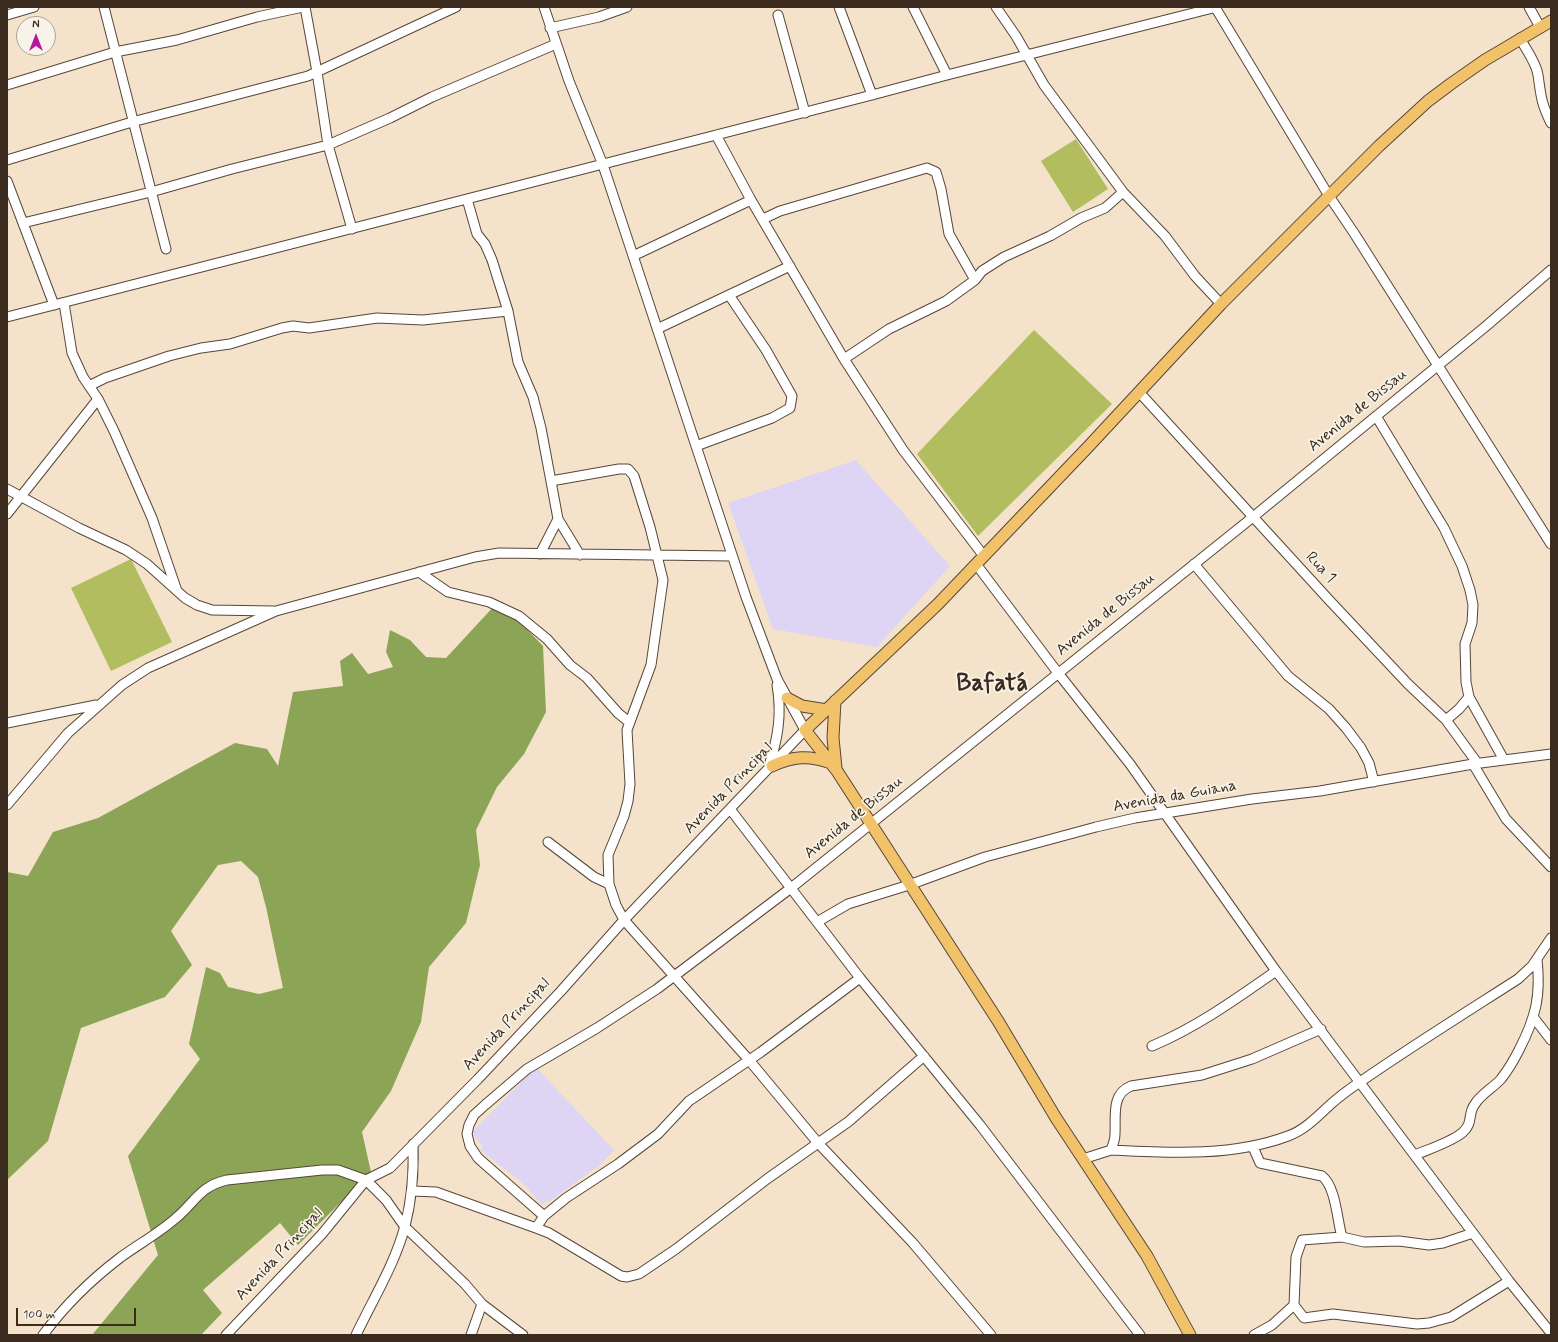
<!DOCTYPE html>
<html>
<head>
<meta charset="utf-8">
<style>
	body { margin:0 }
	#map { position:relative; width:1558px; height:1342px; overflow:hidden; background:#f4e3ca; font-family:Mynerve,sans-serif }
	canvas { display:block }
	.frame { position:absolute; inset:0; border:8px solid #3b2a1e; pointer-events:none }
	.north { position:absolute; left:16px; top:16px; width:40px; height:40px; box-sizing:border-box; background:#f7f3e8; border:1px solid #aca397; border-radius:50%; rotate:0deg; font-size:11px; font-weight:700; line-height:16px; text-align:center; color:#3b2a1e }
	.north::after { content:''; display:block; margin:auto; width:14px; height:18px; background:#b5179e; clip-path:polygon(50% 0,100% 100%,50% 72%,0 100%) }
	.scale { position:absolute; left:16px; top:1308px; width:120px; height:18px; box-sizing:border-box; border:2px solid #3b2a1e; border-top:0; padding-left:5px; font-size:12px; line-height:14px; white-space:nowrap; color:#3b2a1e; -webkit-text-stroke:3px #f7f3e8; paint-order:stroke }
</style>
</head>
<body>
<div id="map">
<canvas width="1558" height="1342"></canvas>
<div class="frame"></div>
<div class="north">N</div>
<div class="scale">100 m</div>
</div>
<script>
const c = document.querySelector('canvas').getContext('2d');
c.lineJoin = 'round';
function fillPath(path, color) { c.fillStyle = color; c.fill(path, 'evenodd'); }
function stroke(path, color, width, dash) { c.strokeStyle = color; c.lineWidth = width; c.lineCap = dash ? 'butt' : 'round'; c.setLineDash(dash || []); c.stroke(path); }
function drawText(font, color, halo, rows, align = 'center') {
  c.font = font + ' Mynerve,sans-serif'; c.lineWidth = 3.5; c.setLineDash([]); c.textBaseline = 'middle'; c.strokeStyle = halo; c.fillStyle = color; for (const [text, x, y, turn = 0] of rows) {
    c.save(); c.translate(x, y); c.rotate((+turn || 0) * Math.PI / 180); c.textAlign = isNaN(turn) ? turn : align; if (halo) c.strokeText(text, 0, 0); c.fillText(text, 0, 0); c.restore();
  }
}
const built = new Path2D(`
	M856,460L950,566L877,647L773,629L728,503Z
	M536,1067L614,1150L598,1167L594,1169L550,1201L541,1204L525,1185L480,1150L483,1146L471,1133Z`);
const green = new Path2D(`
	M1076,139L1108,189L1073,212L1041,161Z
	M1034,330L1112,404L978,536L917,454Z
	M131,559L172,642L111,671L71,588Z`);
const forest = new Path2D(`
	M496,604L515,617L543,646L546,712L524,754L497,787L476,830L480,865L466,923L429,967L421,1022L391,1091L362,1132L371,1172L298,1245L280,1223L203,1290L222,1313L201,1335H92L158,1255L128,1156L200,1059L189,1044L206,967L220,973L228,987L259,994L283,988L266,907L258,877L241,861L218,865L171,931L192,965L165,997L81,1028L48,1141L7,1180V872L28,876L53,832L98,818L235,743L267,749L278,766L293,692L343,686L340,661L352,653L368,674L393,667L386,652L390,630L410,640L426,657L446,658Z`);
const minor = new Path2D(`
	M104,7L166,249
	M305,7L317,72L328,145L352,229
	M839,7L872,95
	M913,7L947,75
	M996,7L1016,36L1044,85L1123,192L1165,236L1195,276L1221,304
	M1215,7L1329,196L1354,233L1551,544
	M1529,7L1540,27
	M7,15L34,7
	M778,15L805,113
	M550,28L599,17L627,7
	M1520,38C1526,50 1536,62 1538,75C1541,96 1541,103 1551,123
	M7,85L115,52L177,40L257,17L303,7
	M716,135L751,200L844,359L903,450L983,555
	M7,160L132,122L308,76L456,7
	M7,181L54,305
	M467,199L477,234L485,244L492,260L508,311L518,362L533,397L541,428L558,519L580,555
	M763,219L780,211L927,168L936,172L941,189L949,234L975,280
	M23,223L151,192L232,169L328,145L390,118L432,97L556,44
	M633,256L751,200
	M64,303L72,353L83,377L98,399L114,431L152,518L177,591
	M7,317L872,95L947,75L1217,7
	M657,329L790,266
	M844,359L889,329L946,301L975,280L982,271L1004,257L1050,236L1081,218L1105,208L1123,192
	M89,386L105,378L169,356L201,348L230,344L282,328L293,326L309,328L377,318L423,320L508,311
	M1139,392L1330,601L1408,684L1446,720L1478,764
	M1376,416L1444,528L1462,566L1470,590L1473,605L1472,623L1465,644L1466,682L1469,697L1504,760
	M696,446L772,418L790,408L792,396L766,350L729,295
	M551,481L619,469H628L634,476L650,527L663,580L651,665L627,730L630,784L628,801L624,816L608,855L609,884L616,905L624,920L749,1060L818,1143L912,1242L991,1335
	M7,489L79,528L126,550L147,564L185,598L197,605L212,610L273,611
	M7,514L98,399
	M540,554L558,519
	M976,564L1058,673L1130,764L1276,971L1509,1281L1551,1333
	M1194,564L1288,676L1329,709L1346,728L1361,748L1369,763L1374,782
	M419,572L448,592L489,602L519,616L547,639L570,665L587,678L618,713L629,722
	M1446,720L1459,709L1469,697
	M7,723L96,705
	M1473,764L1506,819L1551,867
	M769,766C778,738 782,714 777,685
	M7,805L68,733L122,685L148,668L276,611L475,557L499,553L732,556
	M730,809L860,978L980,1125L1140,1335
	M548,842L594,877L609,884
	M817,922L848,904L909,885L985,857L1096,827L1135,818L1252,799L1320,791L1473,764L1551,754
	M1534,1018L1551,1040
	M1152,1046C1197,1027 1236,999 1276,971
	M1253,1147L1260,1163L1322,1176C1336,1187 1337,1220 1342,1237L1302,1240L1296,1257L1294,1305
	M1111,1150C1170,1153 1232,1157 1288,1136C1305,1130 1318,1116 1331,1104C1340,1096 1351,1088 1360,1082C1412,1046 1465,1013 1518,979L1532,966L1551,938
	M1415,1155C1429,1149 1449,1143 1462,1133C1474,1123 1467,1114 1475,1104C1480,1095 1494,1087 1501,1079C1508,1070 1514,1060 1519,1050C1536,1017 1541,996 1537,959
	M1083,1159L1111,1150C1113,1145 1115,1139 1115,1134C1116,1116 1111,1094 1131,1086L1202,1075L1252,1059L1321,1029
	M412,1191L436,1192L536,1228L549,1233L621,1276L627,1277L639,1274L676,1249L767,1179L848,1122L924,1056
	M544,1216L566,1198L618,1164L658,1134L689,1101L761,1052L860,978
	M536,1228L544,1216L478,1158L470,1146L467,1134L469,1125L474,1115L485,1105L527,1069L597,1028L657,989L791,888L1253,517L1485,327L1551,270
	M1342,1237L1364,1242L1399,1241L1429,1245L1443,1243L1473,1233
	M43,1335C65,1305 92,1279 121,1257C139,1244 159,1233 176,1218C195,1202 200,1186 227,1180L322,1170H338L366,1180L386,1200L405,1227L465,1284L482,1304L523,1335
	M226,1335L322,1234L366,1180L390,1168L478,1079L561,991L624,920L805,730L777,679L746,597L603,165L569,81L544,7
	M356,1335C373,1299 395,1264 405,1226C412,1199 414,1172 413,1144
	M471,1335L482,1304
	M1254,1335L1272,1325L1294,1305L1304,1318L1333,1314L1417,1324L1429,1323L1451,1317L1509,1281`);
const major = new Path2D(`
	M787,698L802,706L827,710
	M835,701L833,738L836,768
	M772,766C793,756 809,755 831,763
	M1190,1335L1147,1256L1056,1118L998,1021L837,771L805,730L938,604L1088,447L1221,304L1379,146L1428,101L1452,83L1485,60L1551,21`);
const streetNames = [
	["Avenida de Bissau",1358,411,-39],
	["Rua 1",1320,568,47],
	["Avenida de Bissau",1106,615,-39],
	["Avenida Principal",729,789,-46],
	["Avenida da Guiana",1175,797,-10],
	["Avenida de Bissau",854,818,-39],
	["Avenida Principal",507,1025,-47],
	["Avenida Principal",280,1255,-47]
];
const townNames = [
	["Bafatá",992,685]
];
fillPath(built, '#ded5f5');
fillPath(green, '#b1bd5f');
fillPath(forest, '#8ca456');
stroke(minor, '#574638', 11);
stroke(major, '#574638', 13);
stroke(minor, '#fff', 9);
stroke(major, '#f2c26a', 11);
drawText('16px', '#3b2a1e', '#f7f3e8', streetNames);
drawText('bold 24px', '#3b2a1e', '#f7f3e8', townNames);
</script>
</body>
</html>
